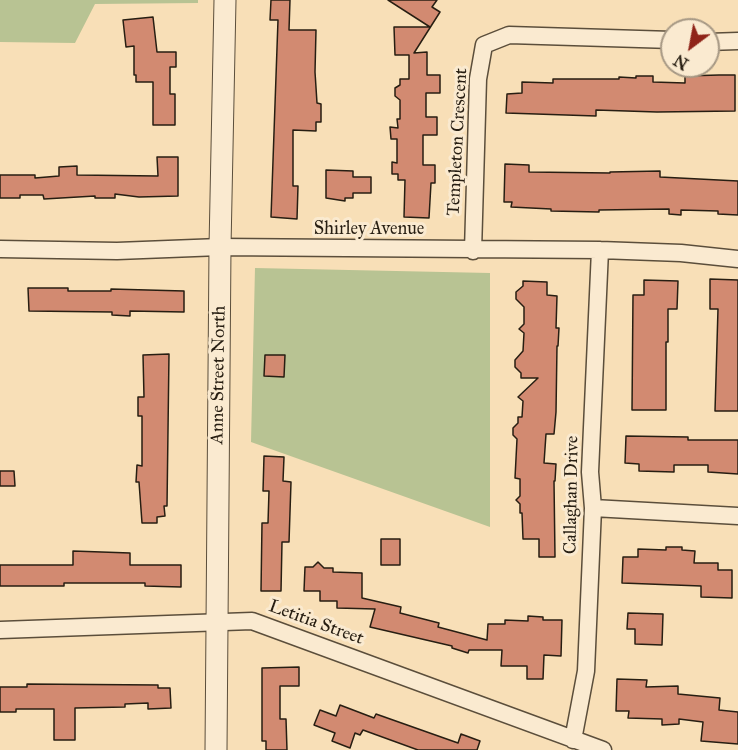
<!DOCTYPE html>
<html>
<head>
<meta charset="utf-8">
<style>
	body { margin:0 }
	#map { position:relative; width:738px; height:750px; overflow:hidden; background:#f8dfb7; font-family:"IM FELL Great Primer",serif }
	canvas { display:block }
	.north { position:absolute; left:660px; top:18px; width:60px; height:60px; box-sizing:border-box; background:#faead0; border:2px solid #a69884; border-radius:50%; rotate:212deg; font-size:16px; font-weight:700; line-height:24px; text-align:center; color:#271e12 }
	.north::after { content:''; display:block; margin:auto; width:21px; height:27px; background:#8f2418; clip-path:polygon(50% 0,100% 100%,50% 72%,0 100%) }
</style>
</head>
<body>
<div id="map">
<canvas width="738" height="750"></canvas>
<div class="north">N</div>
</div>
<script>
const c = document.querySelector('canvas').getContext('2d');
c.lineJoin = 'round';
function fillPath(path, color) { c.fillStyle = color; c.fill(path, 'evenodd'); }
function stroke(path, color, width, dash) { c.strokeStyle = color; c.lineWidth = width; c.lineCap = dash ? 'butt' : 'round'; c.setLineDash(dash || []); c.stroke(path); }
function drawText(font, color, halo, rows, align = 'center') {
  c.font = font + ' "IM FELL Great Primer",serif'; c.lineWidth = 6; c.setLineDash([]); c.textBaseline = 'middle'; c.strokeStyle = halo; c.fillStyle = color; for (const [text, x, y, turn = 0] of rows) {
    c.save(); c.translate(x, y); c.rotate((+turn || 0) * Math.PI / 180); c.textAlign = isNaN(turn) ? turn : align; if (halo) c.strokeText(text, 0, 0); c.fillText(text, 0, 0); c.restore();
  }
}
const green = new Path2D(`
	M0,0H198V3L95,4L75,43L0,42Z
	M255,268L490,273V527L251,442Z`);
const building = new Path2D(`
	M271,0H290L289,30H316L315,72L317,103L321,104V122H316V131L293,130V186H298L297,219L271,217L278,20H270Z
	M388,0H437L432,7L440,12L414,53L427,52V75H440V93H426V117H437V135H423V165H435V183H431L429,218L404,217L405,180H398V174H392V162L397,163V139H391L390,127L398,128L397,119H400V100L395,96V88L400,85V79H409V55H395L394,27H430Z
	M153,17L157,52H176V67H170V94H175V125H153V82H136V75H134V46L126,47L123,20Z
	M719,75H735V111L657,112L596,110V116L506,113L507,94L522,93V82L553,83V79H619V77L636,78V76H653V82L685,83V76Z
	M157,157H178V196L139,197L115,194V198H95V196L44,199L43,195H20V198H0V175H35V178L59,176V167L77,166V175L158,176Z
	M505,164L529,165V172L610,173V172L660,171V177L738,181V215L718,214V211L681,210V215L669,214V209L599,210V212L551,211V209L511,207L512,202H504Z
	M326,170L353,171V177H371V193H353V198H345V201L326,198Z
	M710,279L738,280V411H715L718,309H710Z
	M644,280L678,281L677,309H668V342H666V410H632L633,295H644Z
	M523,281L547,282V295L557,296L556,328H559L558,346H557L556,412L554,434H546L544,463L556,464L555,481H554L555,557H539V539H523L522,513H520V504L516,500L520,496V479L515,478L517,439L513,435V428L518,423V417H522L523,401L518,397L538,378H521V373L515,367V360L523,351L524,333L519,329L524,324V307L516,299V292L523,286Z
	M28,288H68V291H111V289L184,291V312L130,311V316L112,315V312L29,311Z
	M169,354L167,506H164L165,516L157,517V523H142L139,482H136L137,465L142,466V416H138V397H144L143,355Z
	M265,355H285L284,377L264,376Z
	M626,436L688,437V440H738V474L708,472V465H674V472L639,471V464L625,463Z
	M264,456L284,457L283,481L291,482L289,542H282L281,591H261L262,523H268L269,491H263Z
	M0,471H14L15,486H0Z
	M381,539H400V565H381Z
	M666,547H682V550L695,551L694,563H718V570H732V598L701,597V586L622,583L623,557H638V549L666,550Z
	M73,551L130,553V565H181V587L145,586V583H64V586H0V565H73Z
	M318,562L324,568H333V572L362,573V598L401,607L400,613L439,623L438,627L487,640L488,624H505V620L528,621V616L543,617V620H562L561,656L544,655L543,679H527V666H501L502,650H469L468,653L452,648V646L370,627L375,609L337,608V601H320V591H304L305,567H313Z
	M628,613L663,614L662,645L635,644V629H627Z
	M299,667V686H280V719H286L287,750H266V741H262V668Z
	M617,679L647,680L646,687L678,686V694L720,698L719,710L738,712V744L701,741L703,722L679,719V724L662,725V719L628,718L629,711H616Z
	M27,684L158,685V688H170L171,708L148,709V703L125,704V707L75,708V740H54V709H16V712H0V687H27Z
	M340,705L374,718L376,714L458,743L461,734L480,741L477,750H418L363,730L360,735L355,733L350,748L332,741L335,733L314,725L320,710L336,716Z`);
const minor = new Path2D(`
	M708,42L738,41
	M0,249L117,251L220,247L600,250L681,253L738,259
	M473,251L478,79L484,45L509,35L672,40
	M593,508L738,516
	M0,630L252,621L603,750
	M573,740L586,671L593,508L590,472L600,250`);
const tertiary = new Path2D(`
	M216,750L220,247L225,0`);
const streetNames = [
	["Templeton Crescent",458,142,-87],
	["Shirley Avenue",369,230],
	["Anne Street North",219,375,-89],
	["Callaghan Drive",572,495,-89],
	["Letitia Street",316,623,20]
];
fillPath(green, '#b8c393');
fillPath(building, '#d28a71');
stroke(building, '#271e12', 1.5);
stroke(minor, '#5b4e3b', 19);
stroke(tertiary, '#5b4e3b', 23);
stroke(minor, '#faead0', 16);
stroke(tertiary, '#faead0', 21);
drawText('18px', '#271e12', '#faead0', streetNames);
</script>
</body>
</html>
